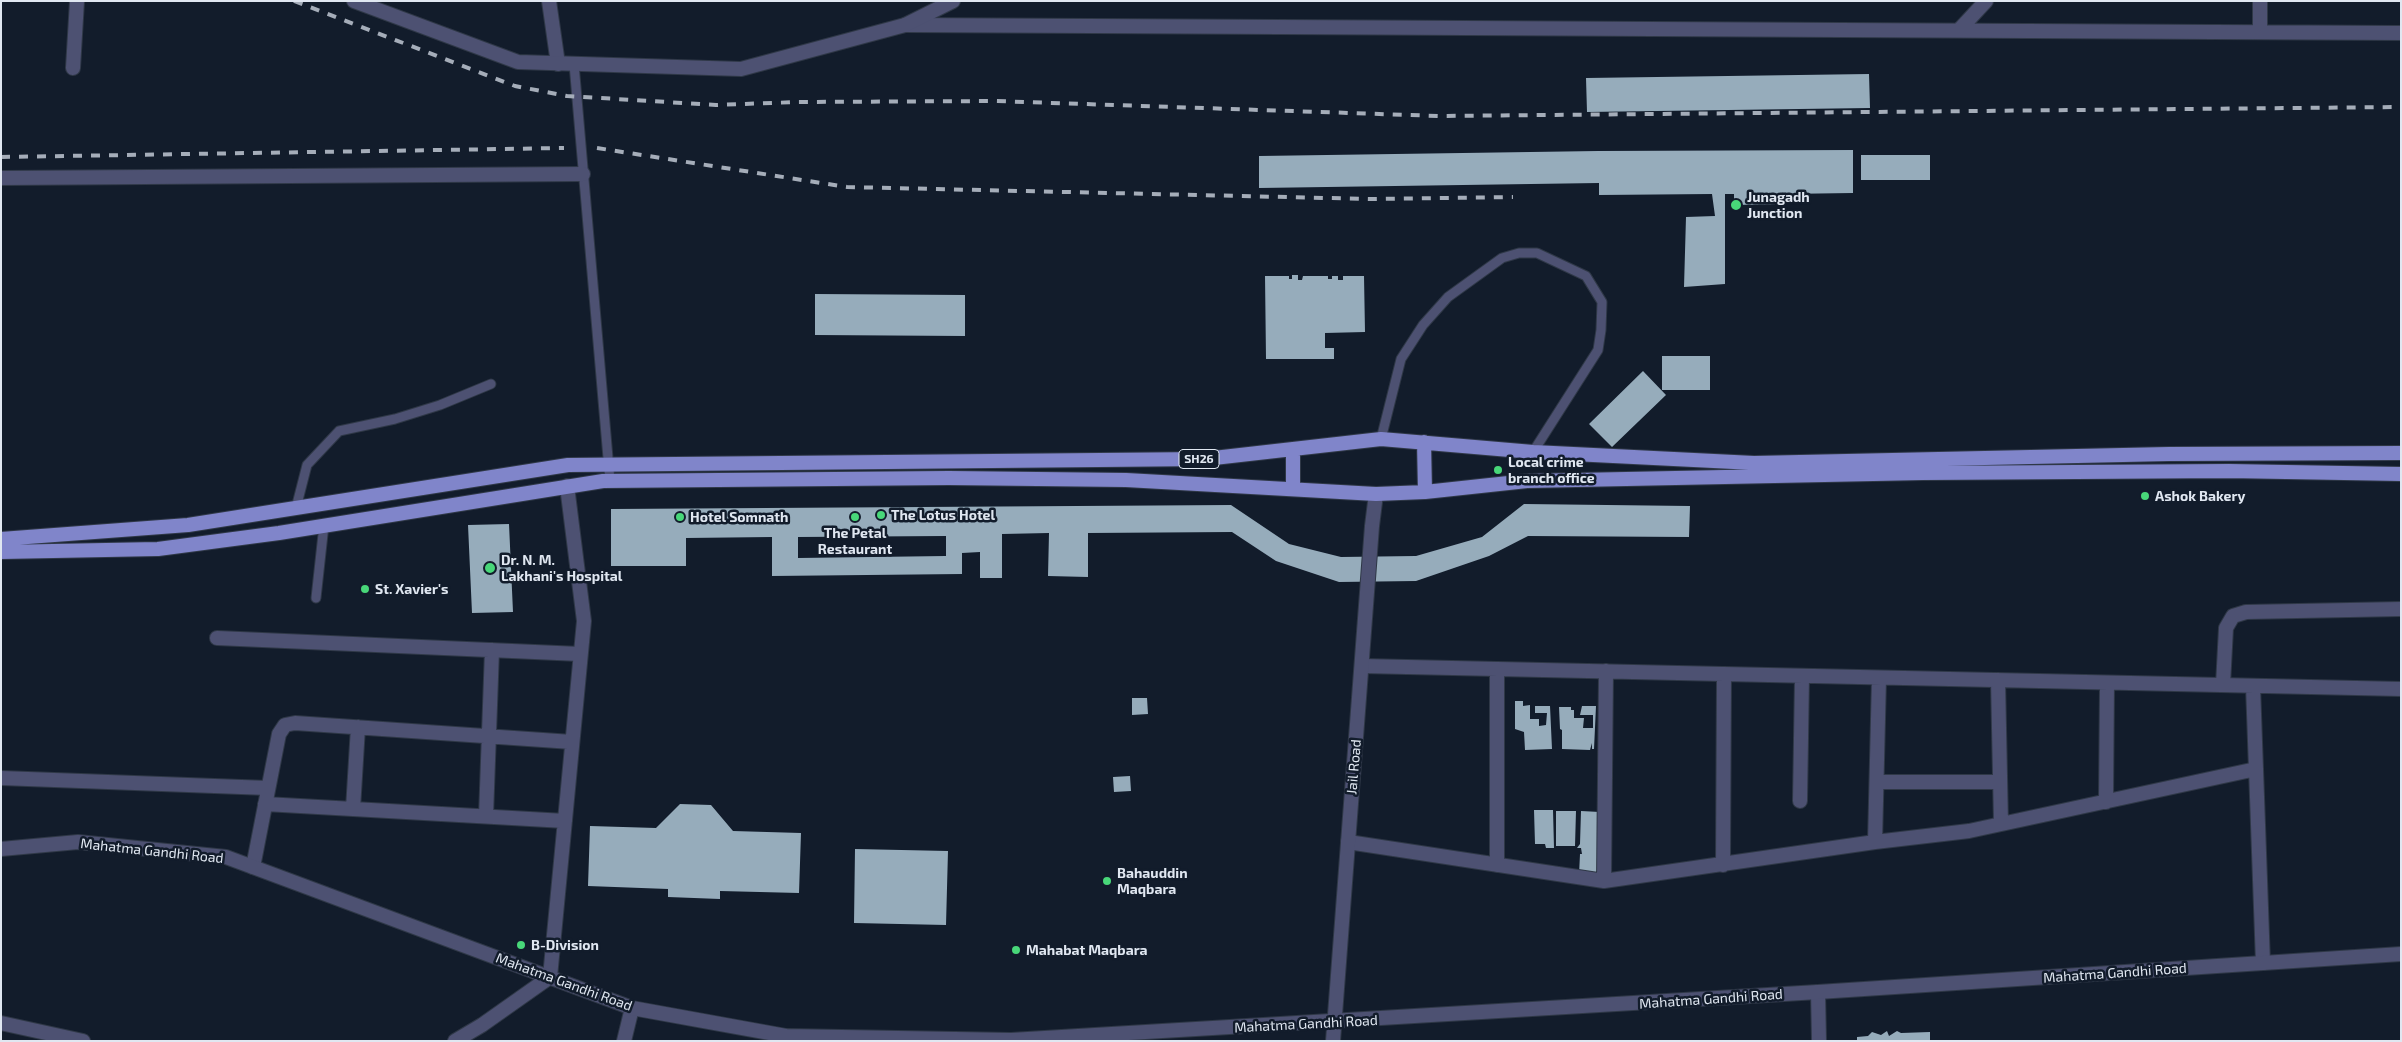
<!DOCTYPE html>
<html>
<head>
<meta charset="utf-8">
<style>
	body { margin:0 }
	#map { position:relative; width:2402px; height:1042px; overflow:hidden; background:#121c2b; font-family:"Exo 2",sans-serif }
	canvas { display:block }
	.frame { position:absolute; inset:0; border:2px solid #e0e7f1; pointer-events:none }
</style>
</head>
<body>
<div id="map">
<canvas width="2402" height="1042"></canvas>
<div class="frame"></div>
</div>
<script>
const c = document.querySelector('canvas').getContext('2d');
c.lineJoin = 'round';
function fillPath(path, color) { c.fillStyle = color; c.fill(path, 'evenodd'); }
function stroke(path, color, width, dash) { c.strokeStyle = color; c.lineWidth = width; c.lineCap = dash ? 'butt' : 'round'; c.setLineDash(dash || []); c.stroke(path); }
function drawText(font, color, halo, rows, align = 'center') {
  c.font = font + ' "Exo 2",sans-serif'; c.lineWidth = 5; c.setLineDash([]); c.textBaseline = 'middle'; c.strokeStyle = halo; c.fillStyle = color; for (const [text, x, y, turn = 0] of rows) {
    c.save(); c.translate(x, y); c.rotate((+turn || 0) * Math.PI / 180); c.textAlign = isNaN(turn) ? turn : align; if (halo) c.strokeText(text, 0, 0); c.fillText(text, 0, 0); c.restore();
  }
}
const building = new Path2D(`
	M1869,74L1870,108L1587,112L1586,78Z
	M1853,150V193L1784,194V204L1734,205V194H1725V284L1684,287L1686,217L1715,216L1712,194L1599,195V183L1259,188V156L1598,151Z
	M1861,155H1930V180H1861Z
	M1292,275H1298V280H1302L1303,276H1328V279H1332V276H1338V280H1343V276H1364L1365,332L1325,333V348H1334V359H1266L1265,276H1289V279H1292Z
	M815,294L965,295V336L815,335Z
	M1662,356H1710V390H1662Z
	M1643,371L1666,395L1612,447L1589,424Z
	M1524,504L1690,506L1689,537L1528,536L1489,556L1416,581L1339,582L1276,561L1232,532L1088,533V577L1048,576L1049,533L1002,534V578H980V552L962,553V574L772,576V537L686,538V566H611V509L1231,505L1289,544L1341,557L1416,556L1482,537ZM946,536V556L798,558V537Z
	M509,524L513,612L472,613L468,525Z
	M1132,698H1147L1148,714L1132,715Z
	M1515,701H1523V706L1530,705V719H1539V726L1546,725L1547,713H1535V706H1550L1552,749L1525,750L1524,732L1515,729Z
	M1582,706H1596L1594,749H1592V743L1590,750L1562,749V730L1560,729L1559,707H1571V710H1574V718H1584L1583,728H1593V715H1580Z
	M1130,776L1131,791L1114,792L1113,777Z
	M680,804L711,805L733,831L801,833L799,893L720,891V899L668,897V889L588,886L590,826L656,828Z
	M1534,810H1553L1554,848H1546L1545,844H1535Z
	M1556,811H1576L1575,846H1556Z
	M1581,811L1600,812L1599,876L1579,875L1580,854H1582L1581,848H1577L1580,844Z
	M855,849L948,851L946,925L854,923Z
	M1887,1031L1889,1036L1897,1031L1901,1033L1930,1032V1041H1857V1037L1868,1036L1872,1032L1881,1035Z`);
const service = new Path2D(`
	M574,64L610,481
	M1381,439L1401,359L1423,325L1448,297L1502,258L1519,253H1537L1586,276L1602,302L1601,330L1598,350L1533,452
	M296,508L307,465L339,431L395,419L440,405L491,384
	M316,598L324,525`);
const minor = new Path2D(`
	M549,1L558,64
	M2260,1V32
	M905,25L2401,33
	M1960,29L1986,1
	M73,68L77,1
	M1,178L583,174
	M217,638L580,654
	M1362,666L2401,689
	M1998,680L2001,824
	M2223,685L2226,628L2233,616L2246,612L2401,609
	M2253,686L2263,963
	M1,778L268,788
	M1877,782H2000
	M1800,801L1802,676
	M2106,802L2107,683
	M265,804L565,821
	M353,809L358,727
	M486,816L492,650
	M1348,842L1604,881L1875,842L1969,831L2256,769
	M1875,842L1879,678
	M1497,865V669
	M1723,865L1724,674
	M253,867L279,734L285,725L295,723L572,742
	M1604,881L1606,671
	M1818,992L1819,1041
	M1,1023L83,1041
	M455,1041L482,1025L550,977L584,621L567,486
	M624,1041L632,1008`);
const tertiary = new Path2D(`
	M354,1L518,62L741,69L905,25L953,1
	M1,849L78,842L226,857L632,1008L786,1036L1011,1040L1818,992L2401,954
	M1333,1041L1372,526L1376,494`);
const primary = new Path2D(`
	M1424,442L1425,492
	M1293,488V449
	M1,539L188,525L568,465L1205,459L1381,439L1533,452L1754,463L2169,454L2401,453
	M1,552L158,549L279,533L603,481L949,478L1126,480L1376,494L1425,492L1527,481L1923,473L2229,471L2401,474`);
const rail = new Path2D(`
	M294,1L515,86L567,96L716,105L798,102L995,101L1439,116L2401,107
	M597,148L847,187L1372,199L1513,197
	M1,157L564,148`);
const markers = [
	[1736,205,6,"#48d779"],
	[1498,470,5,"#48d779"],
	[2145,496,5,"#48d779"],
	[881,515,5,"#48d779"],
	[680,517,5,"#48d779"],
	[855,517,5,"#48d779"],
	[490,568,6,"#48d779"],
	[365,589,5,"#48d779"],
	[1107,881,5,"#48d779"],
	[521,945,5,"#48d779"],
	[1016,950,5,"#48d779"]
];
const shields = [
	[1199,459,40]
];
const shieldNames = [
	["SH26",1199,459]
];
const poiNames = [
	["Junagadh",1747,197],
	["Junction",1747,213],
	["Local crime",1508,462],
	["branch office",1508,478],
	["Ashok Bakery",2155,496],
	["The Lotus Hotel",891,515],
	["Hotel Somnath",690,517],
	["The Petal",855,533,"center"],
	["Restaurant",855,549,"center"],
	["Dr. N. M.",501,560],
	["Lakhani's Hospital",501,576],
	["St. Xavier's",375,589],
	["Bahauddin",1117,873],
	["Maqbara",1117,889],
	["B-Division",531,945],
	["Mahabat Maqbara",1026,950]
];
const streetNames = [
	["Jail Road",1354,767,-85],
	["Mahatma Gandhi Road",152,851,6],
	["Mahatma Gandhi Road",2115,973,-4],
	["Mahatma Gandhi Road",564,982,20],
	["Mahatma Gandhi Road",1711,999,-4],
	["Mahatma Gandhi Road",1306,1024,-3]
];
fillPath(building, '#96acbb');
stroke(service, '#2f3847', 11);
stroke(minor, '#2f3847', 16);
stroke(tertiary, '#2f3847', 16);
stroke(primary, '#2f3847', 16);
stroke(service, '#4d5172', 9);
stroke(minor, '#4d5172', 14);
stroke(tertiary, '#4d5172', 14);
stroke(primary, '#8085ca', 14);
stroke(rail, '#a5adb9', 4, [9, 9]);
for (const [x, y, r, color] of markers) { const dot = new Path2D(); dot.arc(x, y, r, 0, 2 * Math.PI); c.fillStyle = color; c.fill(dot); stroke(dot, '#121c2b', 2); }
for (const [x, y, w] of shields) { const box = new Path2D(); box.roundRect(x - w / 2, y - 9.5, w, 19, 4); c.fillStyle = '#121c2b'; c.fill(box); stroke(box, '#e0e7f1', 1); }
drawText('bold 12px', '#e0e7f1', null, shieldNames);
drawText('bold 14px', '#e0e7f1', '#121c2b', poiNames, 'left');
drawText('14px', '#e0e7f1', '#121c2b', streetNames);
</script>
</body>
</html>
